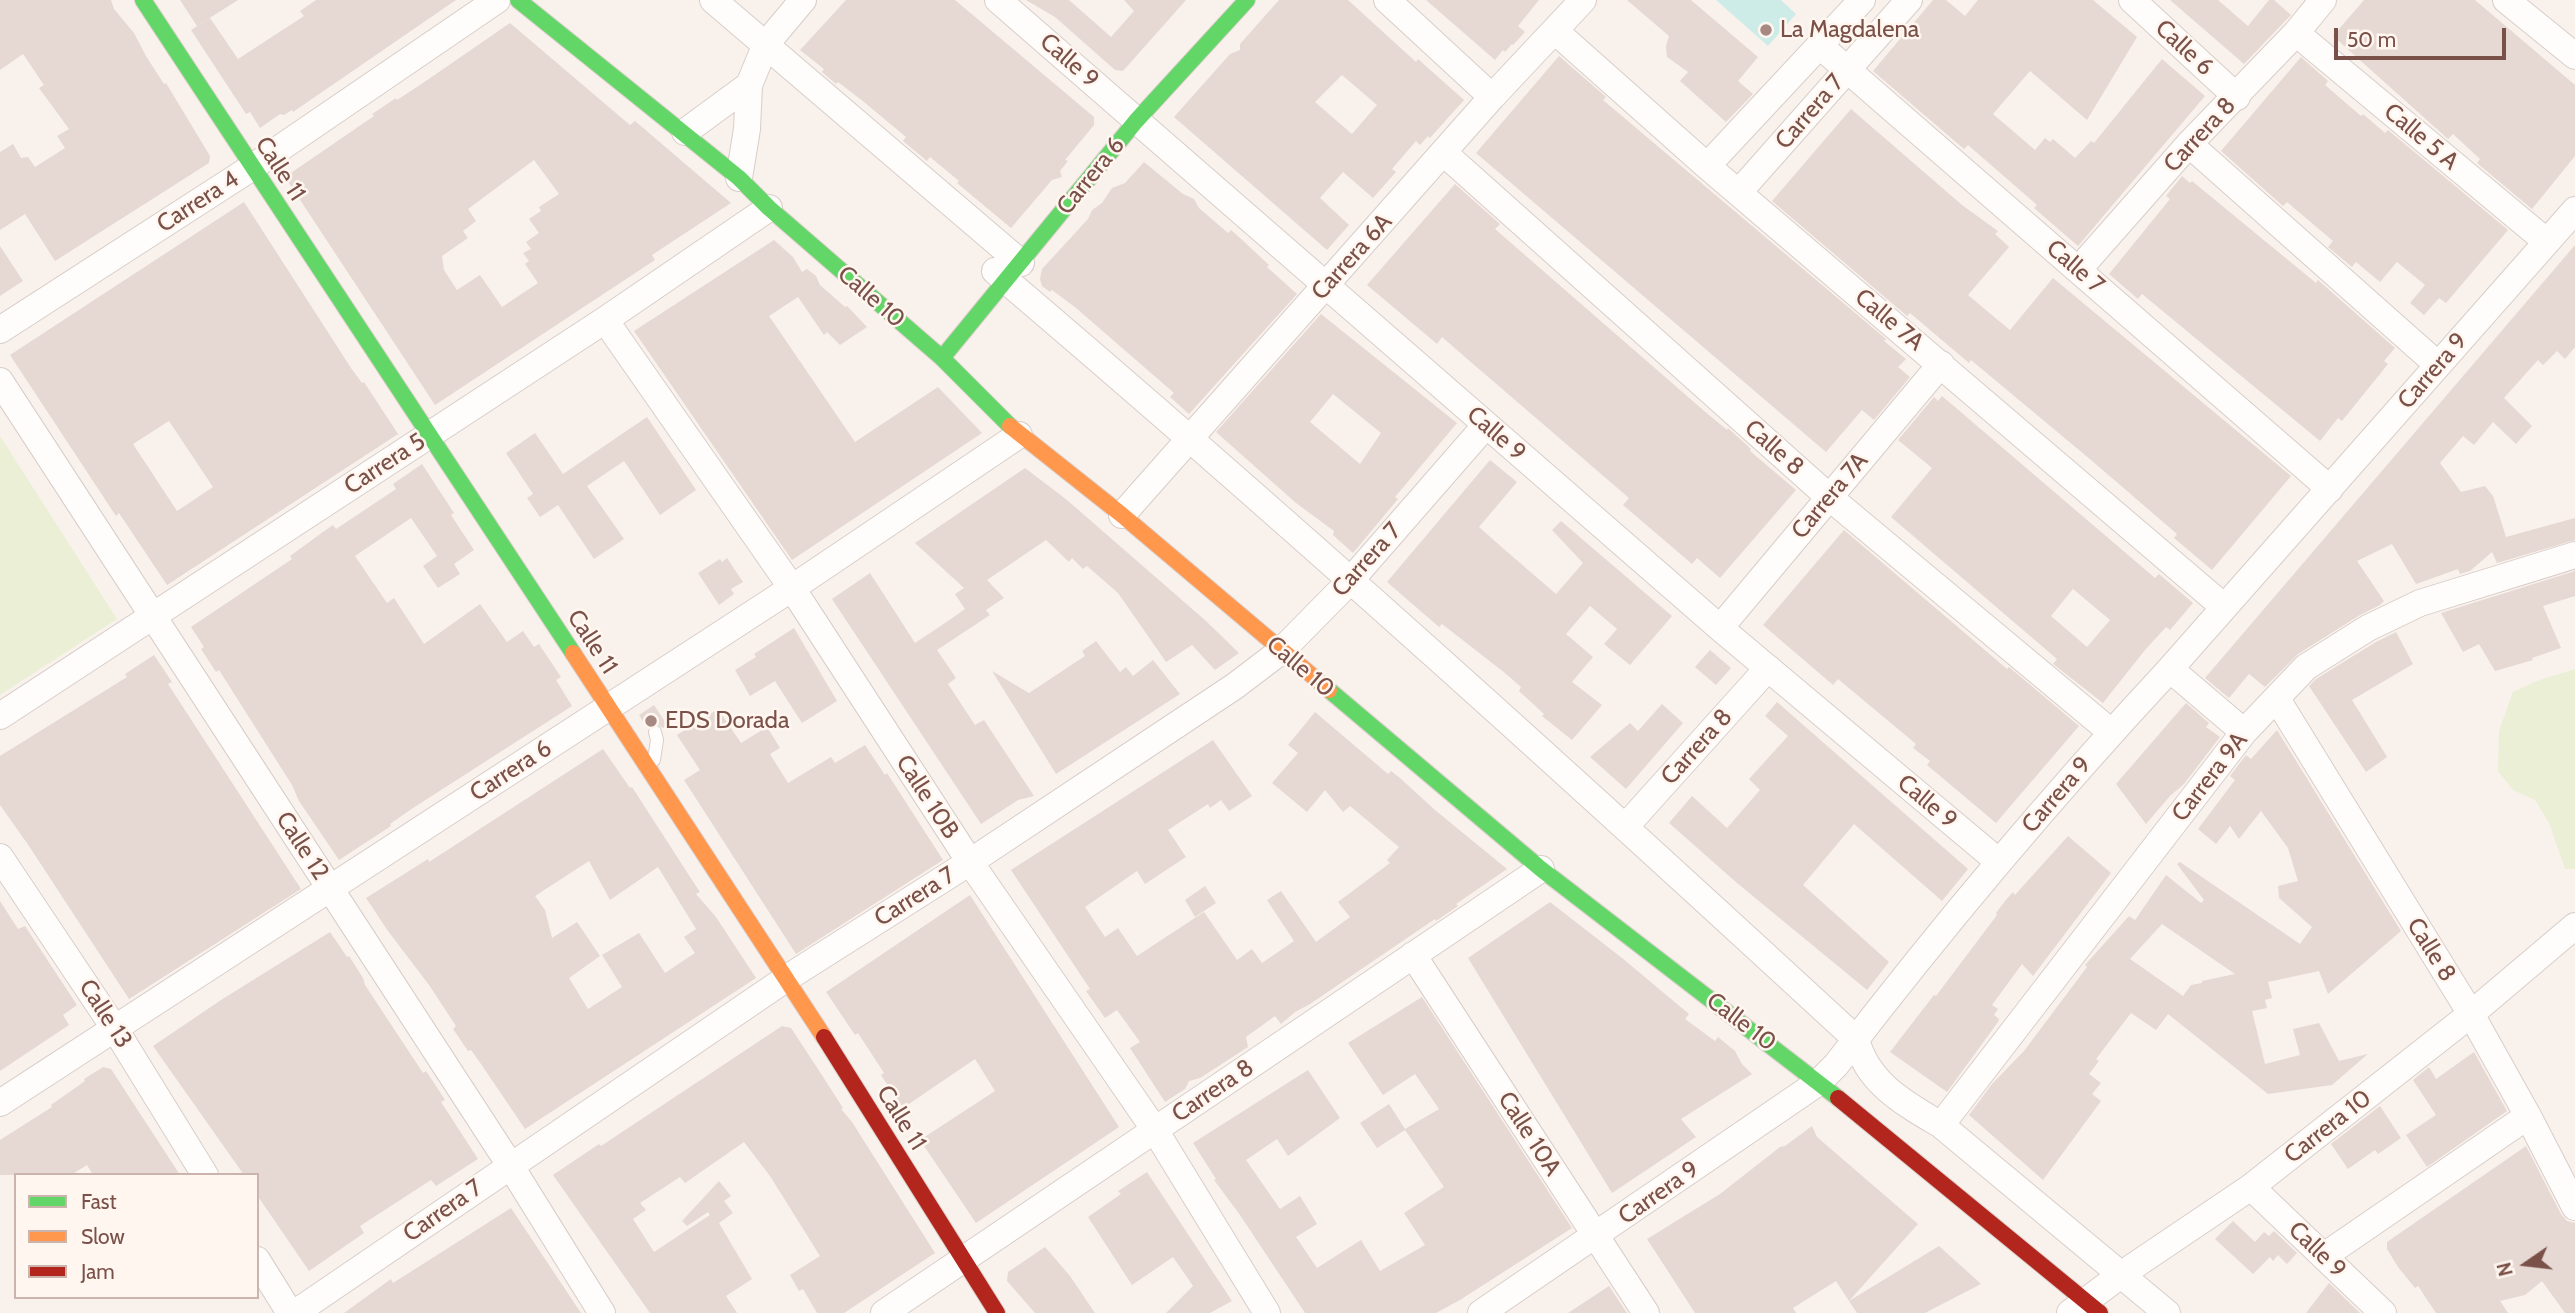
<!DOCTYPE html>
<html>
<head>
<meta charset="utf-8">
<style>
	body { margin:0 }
	#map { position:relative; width:2575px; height:1313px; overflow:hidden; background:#f9f2ec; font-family:Cabin,sans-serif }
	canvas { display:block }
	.legend { position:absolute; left:14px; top:1173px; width:245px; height:126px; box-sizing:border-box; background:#fff6ef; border:2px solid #cab4ad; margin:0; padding:9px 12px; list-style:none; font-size:21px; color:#7a5149 }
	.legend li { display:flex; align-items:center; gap:14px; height:35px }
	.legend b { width:35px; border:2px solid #cab4ad }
	.north { position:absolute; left:2491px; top:1229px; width:70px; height:70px; -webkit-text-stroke:5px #fff6ef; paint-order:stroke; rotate:256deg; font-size:19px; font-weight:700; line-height:28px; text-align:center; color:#7a5149 }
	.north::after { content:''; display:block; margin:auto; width:24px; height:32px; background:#7a5149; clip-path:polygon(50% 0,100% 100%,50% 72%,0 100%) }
	.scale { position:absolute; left:2334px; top:28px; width:172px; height:32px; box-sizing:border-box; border:4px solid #7a5149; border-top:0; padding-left:9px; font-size:21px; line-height:24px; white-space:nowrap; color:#7a5149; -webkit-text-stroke:5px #fff6ef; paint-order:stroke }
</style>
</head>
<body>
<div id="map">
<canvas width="2575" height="1313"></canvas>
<ul class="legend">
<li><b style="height:9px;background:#63d668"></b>Fast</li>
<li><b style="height:9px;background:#ff974d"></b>Slow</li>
<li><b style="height:9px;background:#b3261e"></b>Jam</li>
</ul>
<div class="north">N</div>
<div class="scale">50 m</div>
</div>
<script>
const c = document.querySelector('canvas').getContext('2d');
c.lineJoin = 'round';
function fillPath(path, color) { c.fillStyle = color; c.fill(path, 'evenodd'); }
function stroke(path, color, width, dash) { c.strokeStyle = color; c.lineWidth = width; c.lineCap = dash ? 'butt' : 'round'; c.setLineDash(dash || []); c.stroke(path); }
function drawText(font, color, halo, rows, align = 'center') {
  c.font = font + ' Cabin,sans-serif'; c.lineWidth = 5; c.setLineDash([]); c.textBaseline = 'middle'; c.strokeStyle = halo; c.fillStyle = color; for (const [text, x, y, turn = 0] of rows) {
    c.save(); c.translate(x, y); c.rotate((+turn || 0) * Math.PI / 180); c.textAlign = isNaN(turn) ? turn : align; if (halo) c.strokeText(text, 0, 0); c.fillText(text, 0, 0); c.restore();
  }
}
const green = new Path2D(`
	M0,436L117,619L0,695Z
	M2575,669V869H2565L2549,823L2535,800L2513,790L2498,771L2499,731L2513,692L2537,681Z`);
const water = new Path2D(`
	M1716,0H1781L1796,14L1768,46Z`);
const building = new Path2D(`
	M0,0H111L114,9L134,33L146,56L164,84L166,83L210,156L209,163L55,261L25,214L0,230V152L13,144L21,158L28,157L35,167L65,148L57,136L69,129L39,88L44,85L23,54L0,70Z
	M180,0H238L197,26Z
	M316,0H456L293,112L292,110L284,115L280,114L260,128L250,112L246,114L191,30L210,18L238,59L304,16L300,11Z
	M846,0H955L1094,117V125L1065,160L1068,161L1060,171L1062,177L1052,180L1011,228L957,183L959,181L930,157L927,161L903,141L906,137L864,102L838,82L836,84L822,72L824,69L800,50Z
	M1026,0H1069L1111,37L1134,11L1124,0H1186L1123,71L1115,70L1055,17Z
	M1279,0H1348L1416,62L1418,59L1464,100L1430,138L1428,136L1420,145L1416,141L1392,169L1396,172L1373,198L1343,172L1320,198L1349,225L1327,250L1174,117L1230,54L1240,50V44ZM1342,75L1377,105L1352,134L1315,102Z
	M1426,0H1539L1518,26L1525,32L1513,45L1512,44L1505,52L1503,50L1495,60Z
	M1627,0H1691L1758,57L1738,81L1753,94L1726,122L1680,81L1688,72L1667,57L1666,46L1669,36Z
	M1933,0H1946L1965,16L1978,0H2093L2137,37L2087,120L2030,71L1993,114L2035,150L2045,138L2050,142L2053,139L2075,158L2091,141L2094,143L2162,59L2205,96L2078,246L2034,208L2037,205L1968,145L1964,149L1873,71Z
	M2170,0H2218L2248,26L2269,0H2274L2291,15L2244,64Z
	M2364,0H2475L2575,85V156L2532,209L2477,163L2480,159L2453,134L2448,139L2333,36Z
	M510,23L630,125L635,121L731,203L652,255L655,260L435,405L285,177L374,116L372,114L396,98L397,100L420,85ZM534,160L559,194L539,207L541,211L529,219L539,233L526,242L531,249L523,253L529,261L525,264L538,283L502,307L480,275L457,290L444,270L442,256L468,238L463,231L476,221L468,209Z
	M1559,56L1606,97L1603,100L1886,339L1884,341L1906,359L1898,367L1910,377L1874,420L1862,410L1826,452L1476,153Z
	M2301,57L2328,81L2325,85L2361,116L2363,114L2385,133L2388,130L2508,230L2446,303L2439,298L2424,315L2410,303L2425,285L2397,262L2380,282L2356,262L2352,267L2328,247L2333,241L2287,202L2283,206L2221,151Z
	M1851,109L1962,205L1998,231L1995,234L2009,247L1968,295L1987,311L2010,330L2053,278L2291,476L2212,570L2174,538L2177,534L2091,460L1971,360L1969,363L1910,313L1907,316L1772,201Z
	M1144,162L1183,194L1194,199L1199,208L1228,233L1231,230L1240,238L1269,265L1267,267L1297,294L1189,414L1170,397L1174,393L1076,308L1052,290L1050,292L1042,286L1040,279L1042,269L1088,219L1092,210L1102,203L1112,188L1125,183Z
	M2182,176L2190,183L2192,181L2316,283L2318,280L2395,348L2384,361L2388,364L2342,421L2338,418L2320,441L2142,294L2138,299L2109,274L2170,199L2166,196Z
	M1455,184L1500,224L1495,229L1703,410L1727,430L1728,428L1751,449L1750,451L1796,490L1720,578L1697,558L1692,564L1623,505L1629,498L1465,357L1442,337L1437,344L1367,285Z
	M244,202L351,368L362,383L364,382L398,434L167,585L119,513L116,516L10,355ZM169,421L213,487L177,511L133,444Z
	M774,240L793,257L802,272L807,269L816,276L820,285L845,307L847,306L867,327L840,345L827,332L824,335L798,297L769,316L855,442L938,387L982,433L792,560L634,331Z
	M2575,245V347L2565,359L2557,351L2543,365L2538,360L2504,398L2532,426L2516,444L2493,422L2474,445L2463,436L2440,463L2461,492L2485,486L2493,496L2506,537L2575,518V540L2497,563L2492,552L2470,571L2460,574L2458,569L2416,584L2392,544L2357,561L2384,601L2380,605L2360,615L2298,654L2265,687L2249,674L2229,698L2205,678Z
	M0,246L23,281L0,296Z
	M1321,314L1457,423L1395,497L1398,499L1353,553L1333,535L1334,531L1296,503L1216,432ZM1333,394L1381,433L1360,464L1310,422Z
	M1942,396L2155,578L2159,574L2193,603L2170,630L2166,627L2145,650L2103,703L2053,664L2057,659L1891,517L1932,468L1898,440L1934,397L1938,401ZM2073,589L2110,620L2087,647L2051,616Z
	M647,417L696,490L660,515L624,461L587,486L624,539L594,559L558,505L540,517L527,498L533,494L506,453L535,433L563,474Z
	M1490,460L1517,482L1479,527L1505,550L1556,594L1583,563L1552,530L1561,521L1672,616L1630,665L1604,644L1617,629L1590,606L1566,634L1593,657L1572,682L1602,705L1572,740L1542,716L1544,714L1519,691L1521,687L1505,673L1442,624L1439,627L1387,582Z
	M422,464L454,513L451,515L474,550L454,564L460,574L438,588L423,566L437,556L411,518L355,556L387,603L394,598L424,644L480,604L507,642L523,631L534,647L539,644L561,677L556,680L572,706L413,808L390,824L391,826L339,860L299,801L292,785L219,670L216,672L201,649L204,647L191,627L292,559L290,556L323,532L333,525L336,529L396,489L393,484Z
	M1025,468L1067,500L1206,621L1239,653L1215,670L1192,645L1166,662L1118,593L1087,566L1083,569L1072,558L1069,562L1046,540L987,580L1004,598L986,610L990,615L937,650L956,678L948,684L975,725L984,720L1034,796L1018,800L981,824L832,599L870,573L915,643L948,621L965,609L955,594L964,588L915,543Z
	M1844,530L2007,669L2009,667L2079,726L1996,823L1927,765L1930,761L1913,748L1916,744L1838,679L1833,685L1763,625Z
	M727,558L743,582L731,589L734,594L719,605L698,573L720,559L722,562Z
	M2575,571V596L2543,606L2561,648L2532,658L2533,660L2495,671L2479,644L2463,652L2441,613Z
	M794,628L837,701L802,723L775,681L750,696L735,670L756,657L754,654Z
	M2396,632L2413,664L2352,700L2387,757L2366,772L2309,686L2316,679L2376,642Z
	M1096,641L1120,672L1126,667L1133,676L1153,660L1180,694L1056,774L992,671L1029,693L1085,656L1082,651Z
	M1710,650L1731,668L1716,685L1695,667Z
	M154,655L172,682L168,684L301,889L129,999L29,846L0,805V756L127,677L125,674Z
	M1777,702L1968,869L1942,901L1854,824L1803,885L1889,962L1867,990L1737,883L1669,823L1692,796L1727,828L1760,790L1749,779L1788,736L1765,716Z
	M2186,703L2209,723L2206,727L2220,737L2184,784L2170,796L2146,824L2116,784Z
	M1662,704L1683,723L1626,789L1590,757L1630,723L1638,731Z
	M654,705L667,725L663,728L654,723L647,728L639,715Z
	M718,709L741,743L767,727L780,748L770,754L788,783L831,757L835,763L865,745L885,775L887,773L943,860L796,954L684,780L700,770L677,735Z
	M1315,712L1388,774L1391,771L1400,778L1435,810L1507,869L1456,904L1458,906L1436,921L1435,919L1310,1004L1295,1012L1281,1024L1275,1016L1246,1037L1248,1047L1200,1078L1189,1081L1185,1089L1165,1102L1130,1048L1140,1042L1117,1010L1105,1018L1086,991L1090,989L1011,870L1213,740L1252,796L1229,811L1221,800L1210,808L1208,804L1168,830L1186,857L1145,884L1137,871L1085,907L1105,937L1118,928L1137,956L1204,912L1237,960L1252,949L1262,963L1294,941L1267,900L1281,891L1316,942L1350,917L1338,902L1390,863L1387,860L1399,847L1350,806L1343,812L1325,790L1307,812L1272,783L1298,753L1288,745Z
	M2277,730L2401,931L2328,994L2319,971L2268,982L2272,998L2265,1000L2267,1008L2252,1011L2265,1064L2300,1055L2293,1029L2319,1023L2339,1061L2368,1054L2332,1085L2268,1094L2168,1014L2156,1030L2131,1013L2096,1059L2099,1061L2089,1074L2101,1083L2092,1094L2101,1101L2043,1180L1969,1115L1992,1084L2024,1051L2087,967L2085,965L2129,916L2135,920L2166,875L2201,903L2204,900L2177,864L2180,862L2300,944L2312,927L2279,898L2278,886L2298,881L2288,848L2261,811L2239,839L2230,826L2216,844L2198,829L2235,780L2230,776L2246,755L2251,759ZM2162,924L2235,974L2202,981V983L2191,985L2183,996L2130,959Z
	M603,749L630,788L632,787L692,880L700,892L696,894L716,917L756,978L525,1129L481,1064L471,1050L468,1051L453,1029L456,1026L429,985L388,931L366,898L428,859L429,862ZM589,861L610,900L658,867L696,929L684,937L695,953L665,973L639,933L602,955L622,987L588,1009L569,978L600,956L577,922L552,938L545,910L535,896Z
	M2068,836L2111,873L2033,976L2022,964L1992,1005L1998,1009L1994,1015L1999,1019L1998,1022L1947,1092L1890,1052L1934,995L1936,996L1997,915L1996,913L2005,901L2013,892L2015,895Z
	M1205,886L1216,903L1195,917L1185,900Z
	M970,895L1119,1127L976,1223L920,1140L995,1091L975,1059L903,1108L881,1075L884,1073L858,1033L855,1035L826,992Z
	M0,901L18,929L25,926L77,1005L63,1015L69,1025L0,1071Z
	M1550,902L1622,958L1689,1014L1685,1019L1715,1041L1718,1037L1735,1051L1742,1064L1752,1074L1681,1119L1696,1137L1612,1193L1468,958Z
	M330,932L347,957L349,956L363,978L365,985L423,1073L426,1071L434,1083L445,1100L441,1102L478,1159L436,1186L431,1180L360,1226L364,1233L309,1271L257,1195V1175H244L153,1046L221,1000Z
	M1422,997L1572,1228L1460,1300L1436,1313H1305L1240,1215L1214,1180L1216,1179L1193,1143L1308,1070L1340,1118L1288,1156L1277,1139L1246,1160L1280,1209L1300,1196L1317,1224L1296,1237L1317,1268L1361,1240L1380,1271L1425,1245L1404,1213L1444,1187L1405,1130L1377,1148L1360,1123L1389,1104L1405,1129L1439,1109L1415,1074L1383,1095L1348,1043Z
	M782,1026L791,1028L816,1066L843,1108L841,1109L852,1122L935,1253L844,1313H817L803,1289L799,1291L790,1275L820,1256L770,1176L744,1142L685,1183L680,1177L640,1203L646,1210L633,1219L654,1252L710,1215L708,1212L687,1226L682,1221L719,1181L731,1196L724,1201L733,1213L719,1223L752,1279L726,1296L737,1313H650L553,1175L599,1144L601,1146Z
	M2474,1052L2507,1111L2427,1167L2406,1135L2436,1115L2413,1080L2429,1067L2436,1079Z
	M103,1067L111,1069L180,1175H93L87,1165L71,1175H0V1140L52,1107L51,1105L85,1081L84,1079Z
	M2380,1106L2401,1138L2378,1154L2375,1150L2348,1169L2331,1144Z
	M1812,1126L1817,1137L1918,1224L1849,1301L1836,1281L1793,1308L1796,1313H1695L1647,1239L1720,1194L1780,1147L1785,1146Z
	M2526,1146L2561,1214L2567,1221L2575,1223V1313H2565L2542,1281L2525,1295L2500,1301L2508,1313H2436L2418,1286L2415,1288L2398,1267L2387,1249V1242Z
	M1147,1172L1232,1301L1210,1313H1166L1193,1286L1173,1257L1132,1285L1088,1217L1121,1194L1118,1191Z
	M511,1208L581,1313H344L391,1279L393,1283Z
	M2233,1221L2255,1242L2264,1232L2269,1236L2274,1231L2297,1253L2287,1264L2278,1255L2273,1261L2270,1257L2253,1274L2215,1239Z
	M1939,1246L1981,1284L1925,1313H1857L1849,1301Z
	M1045,1247L1070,1276L1095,1313H1035L1007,1281L1008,1272Z
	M2329,1283L2360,1313H2306Z
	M1609,1286L1627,1313H1568Z`);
const lane = new Path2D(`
	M654,760L657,740L655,732`);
const street = new Path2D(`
	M713,0L1021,263
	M998,0L1720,628L1999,862
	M1387,0L1492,97
	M2132,0L2237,97
	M2506,0L2575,56
	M1555,31L1707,166L2224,607
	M2296,33L2547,242
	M1820,46L2330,489
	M685,132L749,85
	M2189,144L2438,365
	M1445,154L1829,497L2111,732
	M1707,166L1862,0
	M739,178L747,129L749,85L766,44L803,0
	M1739,192L1909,0
	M2078,270L2189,144L2296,33L2323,0
	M995,271C1288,520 1573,778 1856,1039C1867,1083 1904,1103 1941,1125L2167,1313
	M605,320L792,588L970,862L1155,1130L1267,1313
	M0,330L251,168L497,0
	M0,381L510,1165L602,1313
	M1122,515L1492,97L1583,0
	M1720,628L1941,364
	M2170,669L2244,732
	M2277,699L2471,1014L2528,1116L2575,1207
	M0,716L605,320L769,208
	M1626,826L1768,668
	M0,857L115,1029L205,1175
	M1413,955L1646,1313
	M0,1103L792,588L1019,435
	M1941,1125L2244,732L2306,667L2368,628L2420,603L2575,555
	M2251,1187L2383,1313
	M2324,1256L2528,1116
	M257,1260L290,1313
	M295,1313L787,978L970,862L1235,686L1281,651L1350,581L1486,425
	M884,1313L1541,869
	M1481,1313L1819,1082L1836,1065C1941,928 2052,796 2170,669L2575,210
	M2070,1313L2122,1274L2251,1187L2471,1014L2575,926`);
const fast = new Path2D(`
	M143,0L573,653
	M518,0L739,178L769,208L942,358L1010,426
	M942,358L1136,121L1247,0
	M1329,690L1541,869L1838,1098`);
const slow = new Path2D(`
	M1010,426L1122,515L1329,690
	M573,653L824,1037`);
const jam = new Path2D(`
	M824,1037L997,1313
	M1838,1098L2100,1313`);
const markers = [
	[1766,30,7,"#a68982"],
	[651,721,7,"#a68982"]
];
const poiNames = [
	["La Magdalena",1780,30],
	["EDS Dorada",665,721]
];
const streetNames = [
	["Calle 6",2184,48,43],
	["Calle 9",1069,61,41],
	["Carrera 7",1810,112,-49],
	["Carrera 8",2200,135,-47],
	["Calle 5 A",2421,137,40],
	["Calle 11",280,169,57],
	["Carrera 6",1091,176,-51],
	["Carrera 4",198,202,-33],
	["Carrera 6A",1352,257,-48],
	["Calle 7",2075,267,41],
	["Calle 10",871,297,41],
	["Calle 7A",1889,320,40],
	["Carrera 9",2433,371,-49],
	["Calle 9",1496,434,41],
	["Calle 8",1774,448,42],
	["Carrera 5",385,464,-33],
	["Carrera 7A",1830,496,-50],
	["Carrera 7",1367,560,-48],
	["Calle 11",592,642,57],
	["Calle 10",1300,667,40],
	["Carrera 8",1697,747,-48],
	["Carrera 6",511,771,-33],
	["Carrera 9A",2210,777,-52],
	["Carrera 9",2057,795,-49],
	["Calle 10B",927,797,57],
	["Calle 9",1927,802,40],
	["Calle 12",302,846,57],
	["Carrera 7",915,897,-32],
	["Calle 8",2431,950,58],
	["Calle 13",105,1014,57],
	["Calle 10",1741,1022,37],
	["Carrera 8",1213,1091,-34],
	["Calle 11",901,1118,58],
	["Carrera 10",2328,1127,-38],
	["Calle 10A",1529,1134,57],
	["Carrera 9",1659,1193,-35],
	["Carrera 7",443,1211,-35],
	["Calle 9",2317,1250,44]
];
fillPath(green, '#eaefd6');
fillPath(water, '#cdece8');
fillPath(building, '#e6d8d3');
stroke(lane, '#d8cdc8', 14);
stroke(street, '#d8cdc8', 28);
stroke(fast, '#daceca', 18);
stroke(slow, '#daceca', 18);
stroke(jam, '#daceca', 18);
stroke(lane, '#fefdfc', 12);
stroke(street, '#fefdfc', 26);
stroke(fast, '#63d668', 16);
stroke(slow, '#ff974d', 16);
stroke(jam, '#b3261e', 16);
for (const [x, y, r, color] of markers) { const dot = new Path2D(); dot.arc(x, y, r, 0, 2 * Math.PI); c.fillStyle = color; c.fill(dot); stroke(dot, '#fff6ef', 2.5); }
drawText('24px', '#7a5149', '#fff6ef', poiNames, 'left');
drawText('24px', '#7a5149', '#fff6ef', streetNames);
</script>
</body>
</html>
